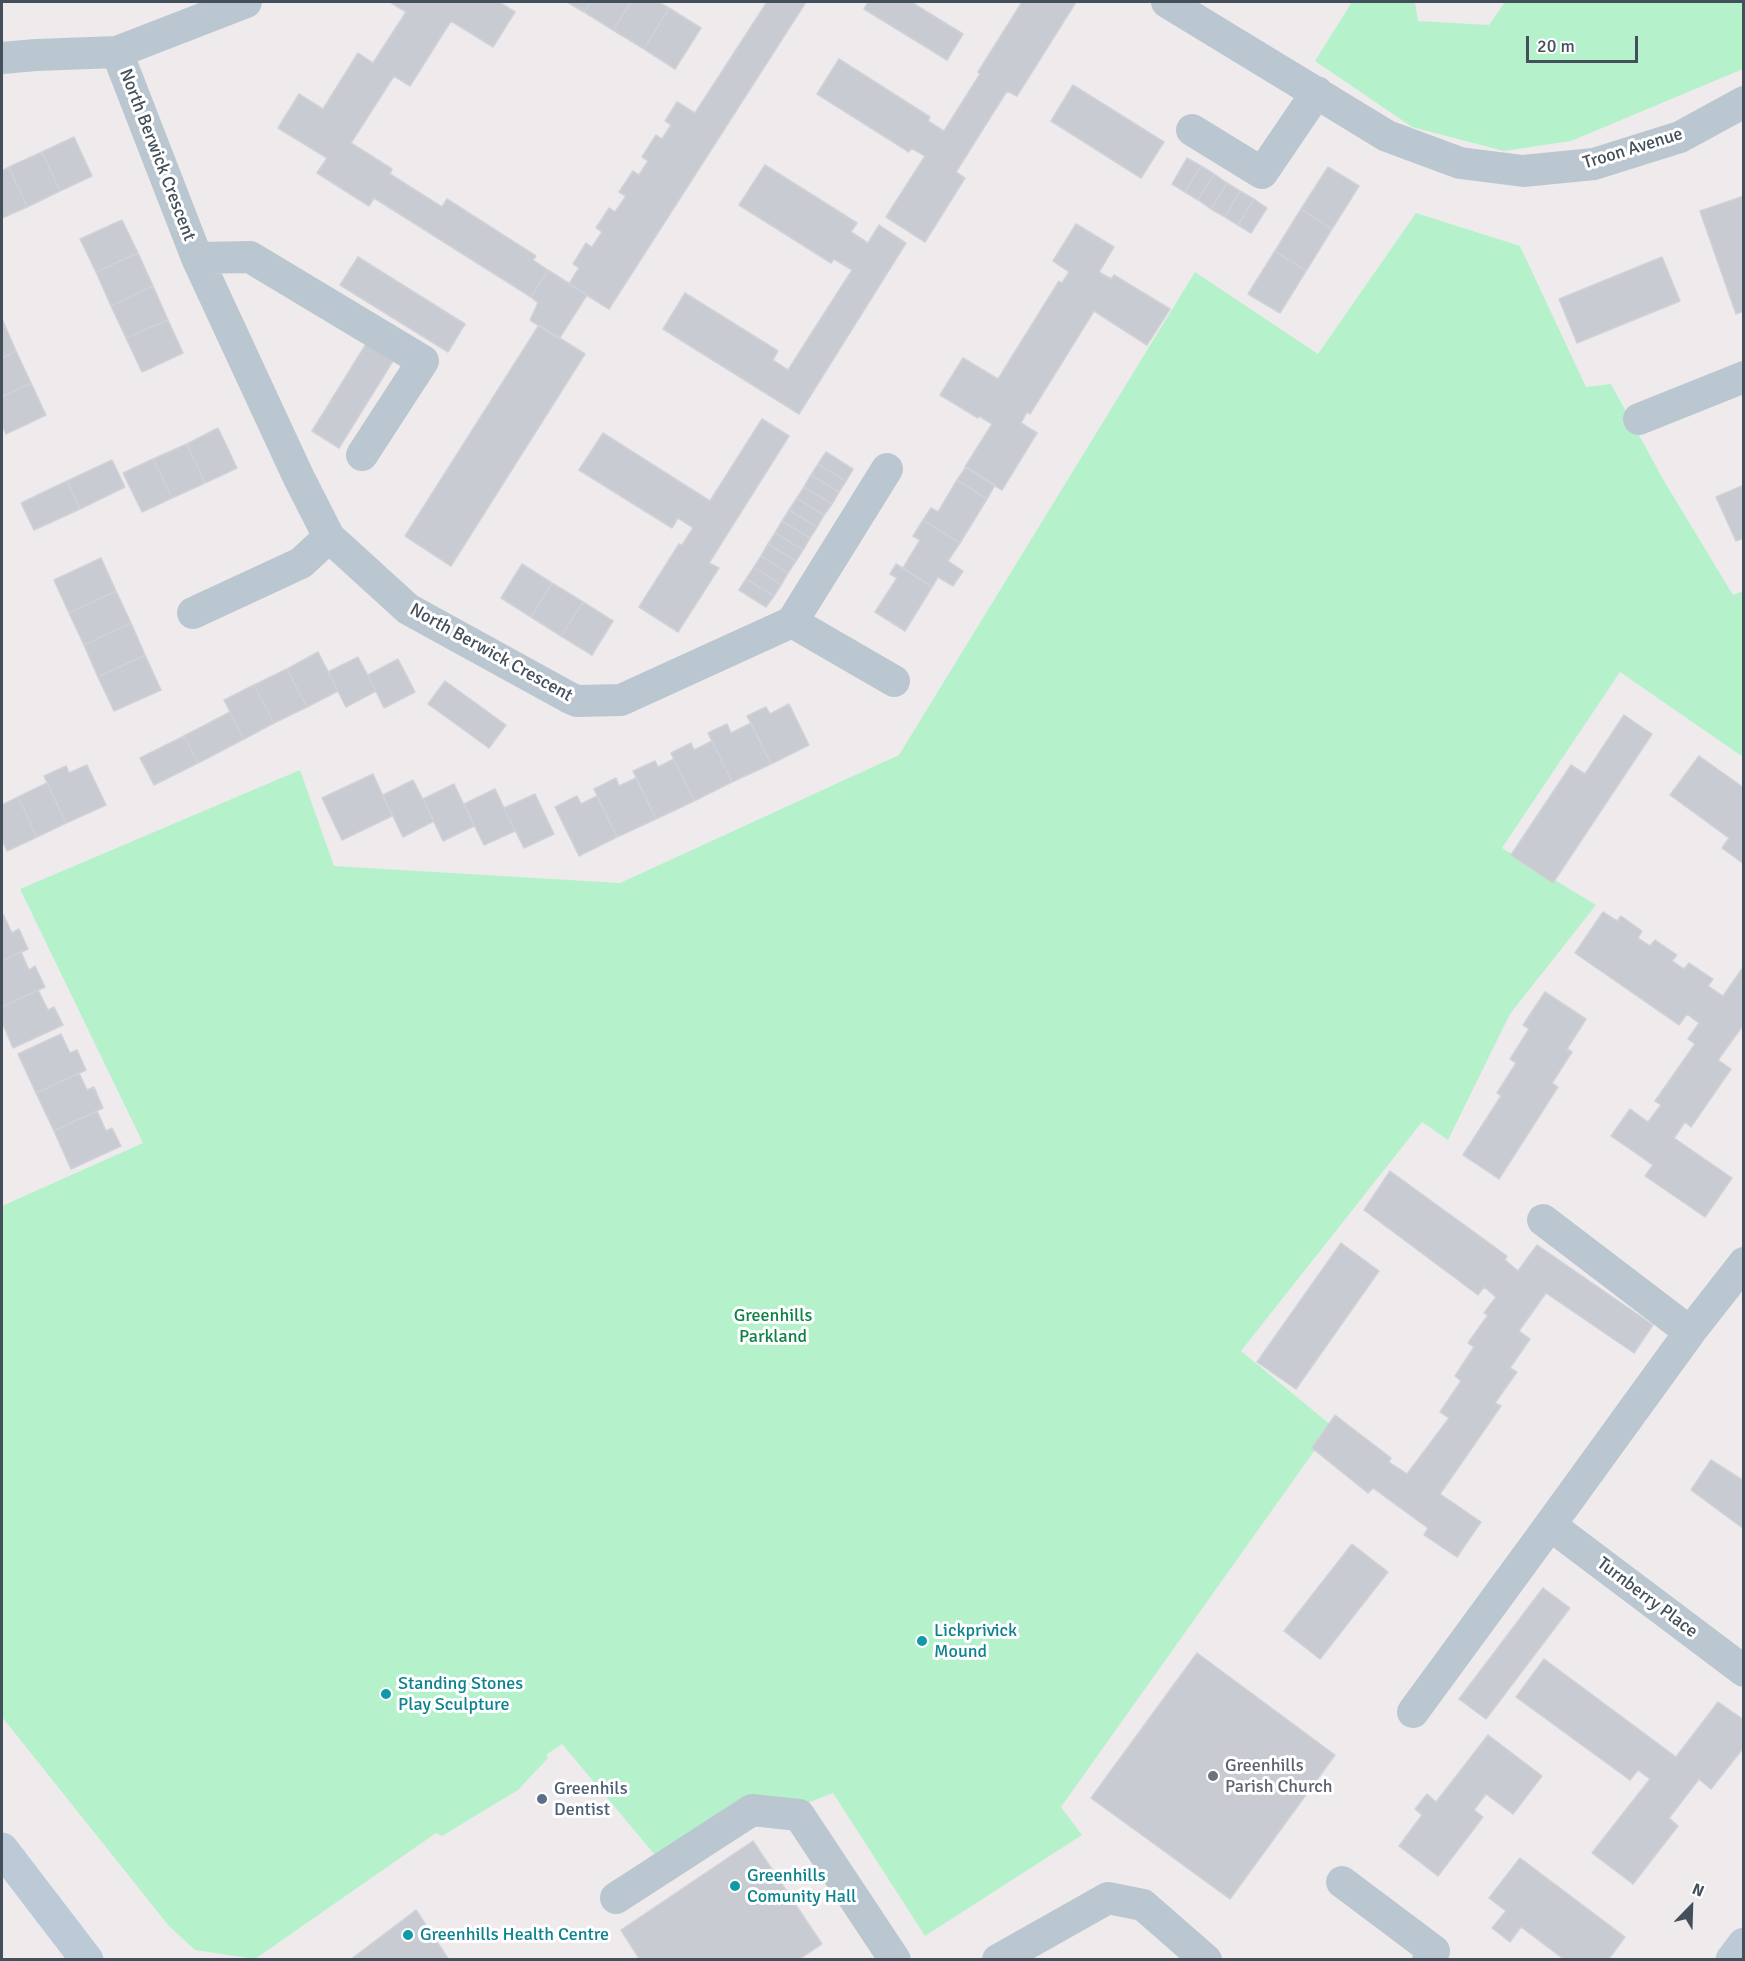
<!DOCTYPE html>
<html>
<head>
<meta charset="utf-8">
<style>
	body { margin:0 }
	#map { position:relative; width:1745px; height:1961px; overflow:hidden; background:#efebec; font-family:Signika,sans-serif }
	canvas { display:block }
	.frame { position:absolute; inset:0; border:3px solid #43505b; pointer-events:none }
	.north { position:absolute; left:1661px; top:1877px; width:60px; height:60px; -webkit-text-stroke:4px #fff; paint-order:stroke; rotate:23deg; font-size:16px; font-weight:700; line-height:24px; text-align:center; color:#43505b }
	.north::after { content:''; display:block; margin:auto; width:21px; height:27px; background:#43505b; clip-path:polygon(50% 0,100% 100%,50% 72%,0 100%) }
	.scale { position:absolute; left:1526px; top:36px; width:112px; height:27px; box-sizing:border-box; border:3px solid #43505b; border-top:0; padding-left:8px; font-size:18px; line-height:21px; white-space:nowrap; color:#43505b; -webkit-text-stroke:4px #fff; paint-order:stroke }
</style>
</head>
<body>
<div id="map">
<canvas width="1745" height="1961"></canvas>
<div class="frame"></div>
<div class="north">N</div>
<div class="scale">20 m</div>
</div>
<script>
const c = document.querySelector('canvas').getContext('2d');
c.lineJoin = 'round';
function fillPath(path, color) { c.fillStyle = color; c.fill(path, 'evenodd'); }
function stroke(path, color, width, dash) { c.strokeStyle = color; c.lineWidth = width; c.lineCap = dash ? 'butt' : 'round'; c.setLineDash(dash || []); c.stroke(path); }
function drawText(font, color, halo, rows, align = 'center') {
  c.font = font + ' Signika,sans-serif'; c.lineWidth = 6; c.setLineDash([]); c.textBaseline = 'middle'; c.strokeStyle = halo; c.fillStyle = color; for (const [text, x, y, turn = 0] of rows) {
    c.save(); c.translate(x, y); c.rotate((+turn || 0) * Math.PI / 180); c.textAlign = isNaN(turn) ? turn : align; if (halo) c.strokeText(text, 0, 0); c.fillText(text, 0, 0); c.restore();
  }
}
const green = new Path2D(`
	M1352,2H1415L1418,21L1489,25L1505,2H1743V69L1571,141L1504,151L1412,127L1315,61Z
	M1416,213L1520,246L1586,387L1611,384L1664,481L1733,595L1743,591V757L1620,672L1502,848L1596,905L1510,1014L1448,1140L1422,1122L1241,1351L1332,1426L1061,1807L1082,1835L925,1936L833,1793L660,1861L562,1744L546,1755L548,1758L518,1790L442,1836L436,1833L255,1959L195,1950L169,1926L2,1717V1206L143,1143L20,889L300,770L334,866L620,883L899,755L1195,272L1318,354Z`);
const building = new Path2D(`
	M390,2H499L515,12L493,47L451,21L410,86L394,76L351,143L392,169L390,174L442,207L447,199L536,256L533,260L548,270L531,297L374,198L369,206L317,173L327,158L278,128L299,94L323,109L358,53L373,63L406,12Z
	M567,2H591L584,12Z
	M591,2H631L613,30L584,12Z
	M631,2H658L669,8L644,49L613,30Z
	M767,2H806L609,309L569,284L579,268L573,264L586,243L592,247L602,232L596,228L609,208L615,212L626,196L619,192L633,171L639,175L648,161L642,157L656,135L662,139L671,125L665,121L677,102L695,113Z
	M868,2H911L963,34L947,60L864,9Z
	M1022,2H1076L1017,96L1007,91L956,172L965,178L925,242L886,217L925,156L911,148L909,152L817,94L839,59L930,117L928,121L944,131L980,74L978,72Z
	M669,8L701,28L675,69L644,49Z
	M1073,85L1164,142L1141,178L1051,121Z
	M74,137L92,176L60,191L42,152Z
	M42,152L60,191L27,207L9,167Z
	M1187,158L1201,166L1185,192L1172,184Z
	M765,165L857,223L851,232L868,243L879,225L906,243L799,414L663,329L685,293L778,351L773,360L788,370L852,270L834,259L831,263L739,205Z
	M1201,166L1214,174L1198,200L1185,192Z
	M9,167L27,207L2,218V171Z
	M1328,167L1359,186L1332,229L1301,209Z
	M1214,174L1227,183L1211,209L1198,200Z
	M1227,183L1240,191L1225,217L1211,209Z
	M1240,191L1254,199L1238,225L1225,217Z
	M1744,196V311L1736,314L1700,211Z
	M1254,199L1267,208L1251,233L1238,225Z
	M1301,209L1332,229L1306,271L1275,251Z
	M122,220L138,253L96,272L80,239Z
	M1076,224L1114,247L1099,272L1111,279L1114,275L1170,309L1147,345L1094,311L1030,414L1027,412L1021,423L1037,433L1002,490L965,467L992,424L979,416L978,418L940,395L963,358L998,379L1059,281L1062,283L1069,272L1053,261Z
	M1275,251L1306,271L1280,313L1248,294Z
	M138,253L153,286L111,306L96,272Z
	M358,257L465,324L448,352L340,285Z
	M1662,257L1680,301L1577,343L1559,299Z
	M548,270L587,295L559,339L530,320L538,303L531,297Z
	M153,286L168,320L126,338L111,306Z
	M2,319L16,351L2,358Z
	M168,320L183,353L142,372L126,338Z
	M539,325L585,354L451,566L405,536Z
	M366,344L393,361L339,448L312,431Z
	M16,351L31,383L2,397V358Z
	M31,383L46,415L6,434L2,425V397Z
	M762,419L789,436L709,563L719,568L678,632L639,607L679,544L682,545L693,528L678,518L672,528L579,470L603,433L710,501Z
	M218,428L237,468L205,483L187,444Z
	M187,444L205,483L172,498L153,459Z
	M826,452L853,469L846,481L818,464Z
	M153,459L172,498L142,512L123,473Z
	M112,460L125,487L80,509L67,481Z
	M818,464L846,481L839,492L811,475Z
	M966,467L995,485L987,499L957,480Z
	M811,475L839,492L832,504L804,487Z
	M957,480L987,499L960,543L923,520L931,508L938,512Z
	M67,481L80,509L34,530L21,503Z
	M1744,485V538L1736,541L1716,497Z
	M804,487L832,504L824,515L797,498Z
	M797,498L824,515L817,527L789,510Z
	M789,510L817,527L810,538L782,521Z
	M923,520L960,543L948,561L963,571L953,586L938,577L932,587L903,568L920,540L913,536Z
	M782,521L810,538L803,550L775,533Z
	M775,533L803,550L796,561L768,544Z
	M768,544L796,561L788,573L761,556Z
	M761,556L788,573L781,585L754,567Z
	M101,558L116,591L69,613L54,580Z
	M522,564L552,583L531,617L501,598Z
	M896,564L932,587L905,631L875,612L897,578L890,574Z
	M754,567L781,585L774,596L746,579Z
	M746,579L774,596L766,607L739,590Z
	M552,583L583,602L561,636L531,617Z
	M116,591L131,623L84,645L69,613Z
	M583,602L613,621L592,655L561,636Z
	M131,623L145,655L98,677L84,645Z
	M318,652L338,691L307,707L287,669Z
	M145,655L161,690L114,711L98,677Z
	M358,657L376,691L346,707L328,672Z
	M398,659L415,692L384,708L368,675Z
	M287,669L307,707L274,723L254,685Z
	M445,681L506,725L489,748L428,704Z
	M254,685L274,723L244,739L224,700Z
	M789,704L809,745L771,764L747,716L766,707L770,714Z
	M230,712L244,739L198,763L184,736Z
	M1624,715L1652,734L1553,883L1511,855L1571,765L1585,774Z
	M751,723L771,764L732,782L708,733L727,724L731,733Z
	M184,736L198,763L154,785L140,758Z
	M712,741L732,782L694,801L671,753L691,743L694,750Z
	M1699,756L1744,788V864L1722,848L1729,838L1670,795Z
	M674,759L694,801L656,819L633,771L655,761L658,767Z
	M87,765L106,805L66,823L44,776L66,766L69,773Z
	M373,774L392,816L342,840L322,798Z
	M616,778L619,786L636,778L656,819L617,837L594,789Z
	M413,780L434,821L403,837L383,795Z
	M47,783L66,823L37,837L18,797Z
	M454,784L474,826L443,841L423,799Z
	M495,789L515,831L484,845L464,804Z
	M535,794L554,834L524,848L504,808Z
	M577,796L581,804L597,796L617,837L579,856L555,807Z
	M18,797L37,837L7,851L2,839V805Z
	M1603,912L1617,921L1621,916L1642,931L1638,938L1650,946L1655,940L1677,955L1672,961L1684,969L1689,963L1713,979L1708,986L1723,996L1744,966V1024L1718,1060L1731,1069L1691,1127L1685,1122L1674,1138L1732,1178L1705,1217L1645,1176L1653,1165L1611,1136L1630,1109L1648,1122L1661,1105L1655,1101L1695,1044L1688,1039L1699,1023L1687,1014L1679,1025L1575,953Z
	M3,914L12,933L19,929L28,949L2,961V915Z
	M21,952L29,970L35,966L45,987L2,1007V961Z
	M38,990L48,1010L54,1007L63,1025L13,1048L2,1022V1007Z
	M1545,992L1586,1019L1567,1049L1572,1052L1552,1083L1558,1087L1499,1179L1463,1155L1501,1096L1497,1093L1516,1063L1510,1059L1529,1029L1523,1025Z
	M61,1034L70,1053L77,1050L86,1070L36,1093L18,1054Z
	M79,1073L87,1090L94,1087L103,1108L54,1131L36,1093Z
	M97,1111L106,1131L112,1128L121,1146L71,1169L54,1131Z
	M1390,1171L1507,1256L1505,1260L1518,1271L1537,1245L1653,1325L1634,1353L1546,1293L1519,1331L1530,1339L1510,1368L1517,1372L1495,1403L1501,1406L1440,1494L1481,1522L1457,1557L1424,1535L1428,1528L1373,1488L1368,1493L1312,1448L1335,1415L1391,1458L1389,1462L1407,1474L1449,1418L1440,1412L1461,1381L1455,1376L1474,1347L1468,1343L1488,1315L1484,1313L1496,1297L1484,1287L1478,1295L1364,1210Z
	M1341,1243L1379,1271L1296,1389L1257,1362Z
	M1711,1460L1744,1481V1529L1691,1490Z
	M1352,1544L1388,1572L1320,1659L1284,1631Z
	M1543,1588L1570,1608L1486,1719L1459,1699Z
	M1197,1653L1335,1755L1230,1899L1091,1798Z
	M1544,1659L1676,1757L1718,1702L1744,1720V1747L1711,1789L1699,1779L1669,1818L1678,1826L1633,1884L1592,1853L1650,1779L1638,1770L1630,1780L1516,1697Z
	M1488,1735L1542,1776L1513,1814L1486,1794L1474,1810L1483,1817L1438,1876L1399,1846L1422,1815L1415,1809L1427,1794L1436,1802Z
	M753,1841L822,1944L798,1960H640L621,1930Z
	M1520,1858L1625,1937L1608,1960H1565L1521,1927L1510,1942L1492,1928L1506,1911L1489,1898Z
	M416,1910L449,1960H350Z`);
const street = new Path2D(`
	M1167,2L1387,136L1460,163L1523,171L1594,164L1680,137L1744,102
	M117,52L197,258L298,476L329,537L408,609L570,698L577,701L621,700L792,622L887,469
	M2,58L36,55L117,52L246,2
	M1192,130L1262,173L1317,92
	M197,258L250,257L423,361L362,455
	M1639,419L1744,377
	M193,613L301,563L329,537
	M792,622L894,681
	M1543,1220L1690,1332
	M1744,1263L1690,1332L1550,1525L1744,1671
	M1413,1712L1550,1525
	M1342,1882L1434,1951L1428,1960
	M616,1898L752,1810L799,1815L895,1960
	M998,1960L1108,1898L1143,1905L1206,1960`);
const secondary = new Path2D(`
	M2,1849L87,1960
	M1732,1960L1744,1944`);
const markers = [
	[922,1641,6,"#0f9aa8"],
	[386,1694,6,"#0f9aa8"],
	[1213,1776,6,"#6b7280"],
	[542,1799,6,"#5c6f8a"],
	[735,1886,6,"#0f9aa8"],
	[408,1935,6,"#0f9aa8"]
];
const streetNames = [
	["Troon Avenue",1633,149,-17],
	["North Berwick Crescent",157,155,69],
	["North Berwick Crescent",491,653,29],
	["Turnberry Place",1647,1598,37]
];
const parkNames = [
	["Greenhills",773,1316],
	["Parkland",773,1337]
];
const cultureNames = [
	["Lickprivick",934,1631],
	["Mound",934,1652],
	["Standing Stones",398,1684],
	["Play Sculpture",398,1705],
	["Greenhills",747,1876],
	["Comunity Hall",747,1897],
	["Greenhills Health Centre",420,1935]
];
const worshipNames = [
	["Greenhills",1225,1766],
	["Parish Church",1225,1787]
];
const serviceNames = [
	["Greenhils",554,1789],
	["Dentist",554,1810]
];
fillPath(green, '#b5f2cb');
fillPath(building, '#c8cbd2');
stroke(building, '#cfd2d8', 1.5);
stroke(street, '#bbc7d0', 32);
stroke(secondary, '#bccad7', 33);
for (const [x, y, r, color] of markers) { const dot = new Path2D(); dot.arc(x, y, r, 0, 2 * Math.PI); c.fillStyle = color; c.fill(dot); stroke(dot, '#fff', 2); }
drawText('18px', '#43505b', '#fff', streetNames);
drawText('18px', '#0f8145', '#fff', parkNames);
drawText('18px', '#0d838f', '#fff', cultureNames, 'left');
drawText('18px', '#5b616d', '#fff', worshipNames, 'left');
drawText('18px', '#4e5e75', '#fff', serviceNames, 'left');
</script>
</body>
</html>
